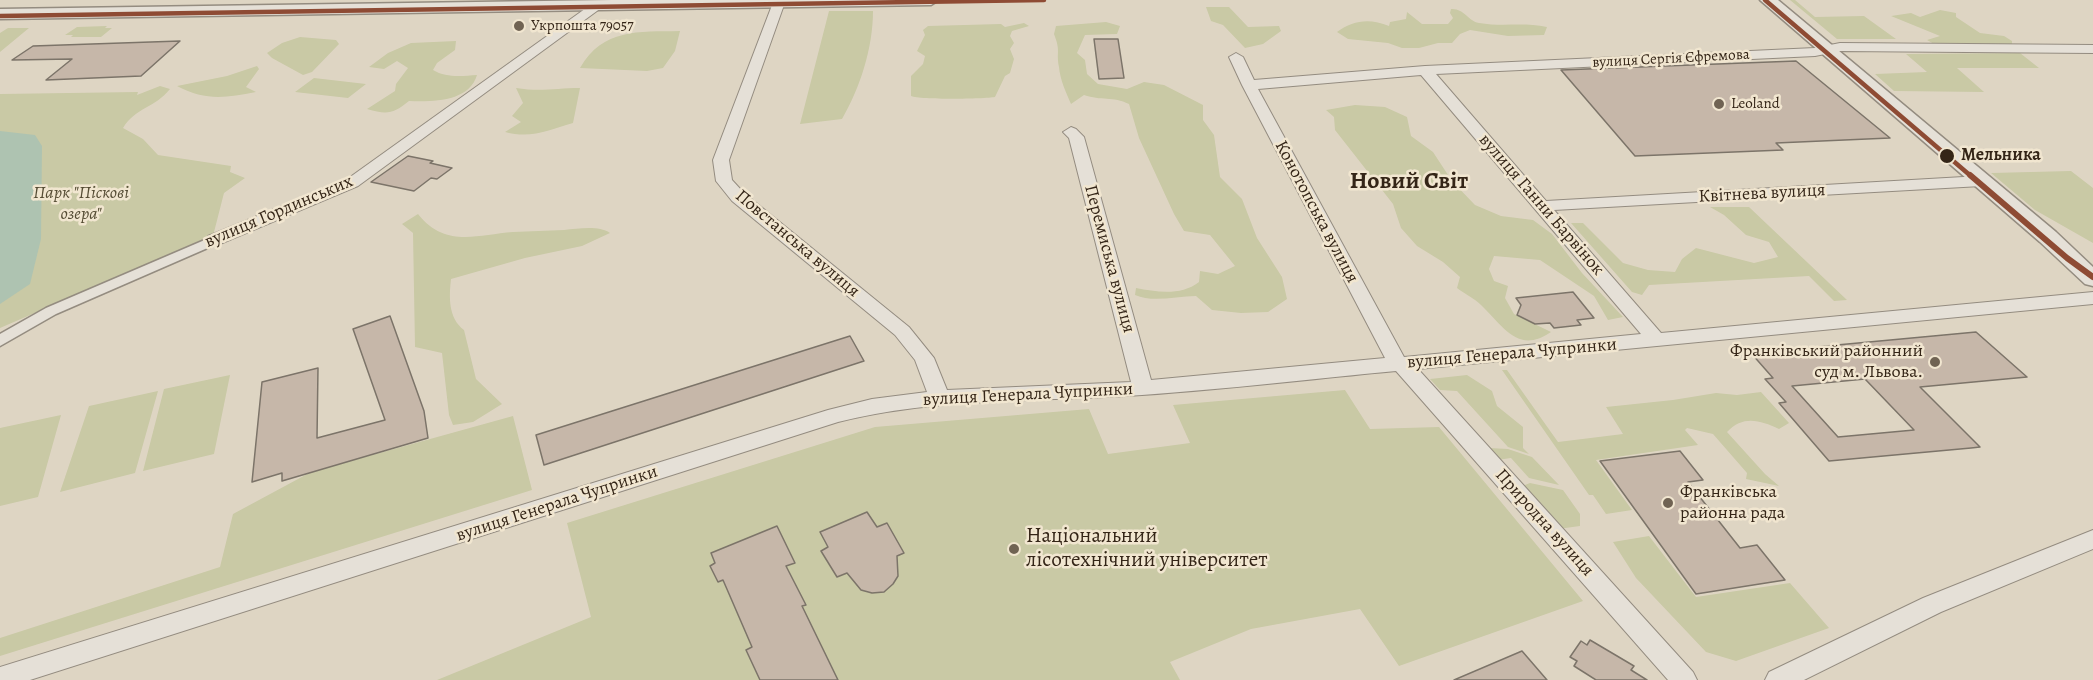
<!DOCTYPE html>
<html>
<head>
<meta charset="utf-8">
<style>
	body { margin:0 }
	canvas { display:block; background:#ded5c3 }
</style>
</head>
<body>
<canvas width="2093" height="680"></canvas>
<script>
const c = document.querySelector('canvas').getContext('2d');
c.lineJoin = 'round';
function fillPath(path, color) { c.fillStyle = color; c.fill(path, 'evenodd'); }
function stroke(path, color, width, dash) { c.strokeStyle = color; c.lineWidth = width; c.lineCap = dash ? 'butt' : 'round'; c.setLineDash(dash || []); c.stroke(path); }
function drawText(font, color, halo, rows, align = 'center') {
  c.font = font + ' Alegreya,serif'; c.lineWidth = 5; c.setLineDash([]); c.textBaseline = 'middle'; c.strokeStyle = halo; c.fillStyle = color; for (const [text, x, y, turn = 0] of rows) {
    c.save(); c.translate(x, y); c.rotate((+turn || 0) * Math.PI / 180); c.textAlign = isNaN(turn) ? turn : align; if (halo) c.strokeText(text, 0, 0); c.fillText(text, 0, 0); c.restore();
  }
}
const green = new Path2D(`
	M1790,0H1795L1815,17L1864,16L1896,39H1837Z
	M1206,7H1229L1248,27L1279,26L1281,31L1263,44L1245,48L1223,25L1211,21Z
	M1451,9C1464,8 1468,21 1479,23C1502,27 1524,22 1547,27L1544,35L1508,36L1470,30L1460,34L1452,43H1438L1419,48H1402L1388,43L1348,39L1337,32C1353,20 1370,18 1389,26L1390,22L1406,19L1407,12L1422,24H1448L1453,18L1450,13Z
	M1940,10L1956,13V17L1980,33L2004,36L2012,41V45H1936L1927,40L1940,36L1891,16L1911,13L1920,17Z
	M829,11H873C873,48 860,88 842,119L800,124Z
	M1106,22L1120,26L1117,34L1085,35L1077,53L1085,60L1087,74L1098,84L1127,89L1144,82L1164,85L1203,105V120L1214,135L1220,177L1242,199L1257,238L1282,277L1287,299L1268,312L1241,313L1212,310L1196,296C1176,296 1153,303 1135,295L1136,288C1157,292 1181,296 1199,282L1200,271L1218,274L1235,266L1210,235L1184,231L1174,214L1139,138L1129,104C1113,96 1101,101 1084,95L1071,104C1066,92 1060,80 1059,67C1056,51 1061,52 1054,34L1056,26Z
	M1024,23L1029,26L1012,31L1010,36L1014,43L1010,49L1014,59L1010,73L1005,76L995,97C984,99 920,100 911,96V76L923,64L925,56L917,51L925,35L923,30L928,26L1001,24L1005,27Z
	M107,26L105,28H112L101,37H71L73,35H65L77,27Z
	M8,28H29L0,52V33Z
	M680,31L675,51L663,68L647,71L580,68C603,28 638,32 680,31Z
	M300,37L336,40L339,44L312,72L303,75L272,58L267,53L282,43Z
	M456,41L455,50L437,63L433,70C446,78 462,76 477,75C469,102 432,102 409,101C393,114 387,115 367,109L395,91L396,84L408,68L397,61L384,69L369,67L388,53L411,43Z
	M2020,53L2039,68H1957L1984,92L1894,91L1875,74L1927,72L1906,54Z
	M257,66L259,69L246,87L256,92C225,98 205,101 177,86L227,76Z
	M314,78L366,84L348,98L295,92Z
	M160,86L170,89C155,108 136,107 123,128L143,139L158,155L231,166L230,172L245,178L224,193L213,236L0,328V94L138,92L137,95Z
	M516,88C541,92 556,88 580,88L573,123C548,130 532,139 505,132L521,122L512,116L523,103Z
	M1355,105L1385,107L1407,117L1411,136L1433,152L1452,181L1475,205L1501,216L1533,220L1552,234L1582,273L1623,317L1608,320L1594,296L1540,260L1494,256L1489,269L1494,281L1508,286L1505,298L1514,314L1551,332C1518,355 1503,326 1481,305C1474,298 1465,294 1457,288L1460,277L1443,262L1417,246L1401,228L1393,204L1335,130L1334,117L1326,110Z
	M2071,171L2093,188V243L2035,210L1991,173Z
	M1710,207H1749L1847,300L1834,301L1809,276L1649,285L1642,295L1632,292L1571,223H1583L1623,263L1648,270L1675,272L1682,259L1696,248L1754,263L1778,257L1769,242L1746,235L1724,215Z
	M418,214C445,248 476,235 513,232C530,231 547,231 564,230C578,229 598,225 610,233L582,246L525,258L451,279C449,297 448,318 464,330L476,379L502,404L473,422L453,425L449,415L442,353L415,347L413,233L402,224Z
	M1502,370H1507L1558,442L1623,434L1606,407L1673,400L1716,393L1737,395L1761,392L1789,423L1779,429C1760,420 1743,415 1727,432L1765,474L1779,486L1746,479L1747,473L1713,434L1687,428L1685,430L1698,445L1596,460L1632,510L1606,514L1593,495H1589Z
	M230,375L214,454L143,471L164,389Z
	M1467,375L1492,391L1497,406L1523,427V448L1529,454L1508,447L1457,391L1440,390L1430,379Z
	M1345,390L1370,429L1439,427L1583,601L1399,666L1360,609L1251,629L1170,662L1180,680H437L591,617L567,523L875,427L1089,409L1108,454L1190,443L1173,405Z
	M158,391L135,473L60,492L89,406Z
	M61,415L38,497L0,506V428Z
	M513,416L532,490L0,656V638L220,567L233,514L311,472Z
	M1489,448L1508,449L1532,457L1559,485L1529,478L1511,458L1497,460Z
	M1530,483L1563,490L1580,514V526L1558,529L1520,487Z
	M1649,536L1696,597L1790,583L1829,628L1736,661L1706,652L1636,578L1613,542Z`);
const water = new Path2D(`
	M0,131L35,135L42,146L41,239L30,284L0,304Z`);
const building = new Path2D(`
	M1094,39H1118L1124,78L1099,79Z
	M180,41L141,76L46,80L72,59L12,60L33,46Z
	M1796,61L1890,138L1776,143L1783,150L1635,156L1561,70Z
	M408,156L433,161L430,163L452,168L437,179L431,178L414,191L371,182Z
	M1573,292L1594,318L1577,320L1581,325L1554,328L1550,323L1535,324L1517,315L1521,305L1516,298Z
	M390,316L424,411L428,438L282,481V473L252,482L262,382L318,368L317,438L385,420L353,329Z
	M1976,332L2027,377L1920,387L1980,447L1971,448L1829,461L1779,403L1786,402L1765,379L1773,378L1751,353ZM1865,379L1914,430L1838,437L1792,386Z
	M850,336L864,361L544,465L536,435Z
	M1680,451L1703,480L1688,482L1740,548L1757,545L1785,580L1696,594L1600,461Z
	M867,512L877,527L887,523L904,553L897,556L898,576L893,584L884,592L872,593L861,590L847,573L837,577L821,551L828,547L820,532Z
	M777,526L795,563L786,566L806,605L802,606L838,680H760L746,650L752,647L723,580L718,582L710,566L715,563L711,553Z
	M1590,640L1634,666L1631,670L1647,680H1596L1574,666L1577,661L1570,657L1581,641L1587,645Z
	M1522,651L1547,680H1454Z`);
const pedestrian = new Path2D(`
	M214,236L221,240L219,243L56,314L0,346V334L46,308Z`);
const minor = new Path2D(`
	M774,0L785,2L729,160L732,180L744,193L909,327L934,358L947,390L1131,382L1069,138L1063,132L1071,127L1076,129L1084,137L1151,380L1385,358L1242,85L1229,57L1236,53L1243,57L1254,80L1425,66L1815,48L1840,43L2093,45V53L1840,51L1815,56L1436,74L1546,201L1981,176L1989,181L1981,186L1554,210L1661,333L2093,292V304L1418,369L1693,672L1697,680H1668L1396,371C1312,379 1227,389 1142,395C1041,402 937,397 838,422L30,680H0V667L828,410L872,399L927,392L915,360L895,335L732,201L716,181L713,160ZM1421,75L1641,334L1404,357L1258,89Z
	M596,1L601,2L602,5L601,8L358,186L220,244H208L205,240L208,236L346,180Z
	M2093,530V549L1941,612L1804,680H1765L1769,672L1923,598Z`);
const tertiary = new Path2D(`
	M612,0H939L931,5L0,19V9Z
	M1760,0H1778L2056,232L2093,267V286L2085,284L2040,242Z`);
const tram1Far1 = new Path2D(`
	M1765,0L1972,177
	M0,16L1044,0`);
const tram1 = new Path2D(`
	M1970,175L2067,258L2093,277`);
const markers = [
	[519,26,6,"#706353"],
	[1719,104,6,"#706353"],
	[1947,156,8,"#342517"],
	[1935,362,6,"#706353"],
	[1668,503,6,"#706353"],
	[1014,549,6,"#706353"]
];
const farPoinames = [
	["Укрпошта 79057",531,26],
	["Leoland",1731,104]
];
const farStreetnames = [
	["вулиця Сергія Єфремова",1671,59,-3]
];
const stopNames = [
	["Мельника",1961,156]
];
const parkNames = [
	["Парк \"Піскові",81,194],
	["озера\"",81,215]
];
const streetNames = [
	["Квітнева вулиця",1762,194,-3],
	["вулиця Ганни Барвінок",1541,205,49],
	["вулиця Гординських",279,212,-23],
	["Конотопська вулиця",1316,212,62],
	["Повстанська вулиця",797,244,40],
	["Перемиська вулиця",1109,259,75],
	["вулиця Генерала Чупринки",1512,354,-5],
	["вулиця Генерала Чупринки",1028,395,-3],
	["вулиця Генерала Чупринки",557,504,-18],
	["Природна вулиця",1544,523,48]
];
const poiNames = [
	["Франківський районний",1923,352],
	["суд м. Львова.",1923,373],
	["Франківська",1680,493,"left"],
	["районна рада",1680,514,"left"]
];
const nearPoinames = [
	["Національний",1026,537],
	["лісотехнічний університет",1026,561]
];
const districtNames = [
	["Новий Світ",1409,182]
];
fillPath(green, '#c9c9a5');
fillPath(water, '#aec3b1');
fillPath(building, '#c6b7a9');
stroke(building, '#7c7469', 1.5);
stroke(pedestrian, '#948c80', 3);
stroke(minor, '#948c80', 2);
stroke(tertiary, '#948c80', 3);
fillPath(pedestrian, '#e5e0d7');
fillPath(minor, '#e5e0d7');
fillPath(tertiary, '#e5e0d7');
stroke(tram1Far1, '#8e4b34', 4.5);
stroke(tram1, '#8e4b34', 6);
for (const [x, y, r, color] of markers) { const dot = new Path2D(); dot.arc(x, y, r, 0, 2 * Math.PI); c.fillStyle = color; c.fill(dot); stroke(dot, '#f1e6d0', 2); }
drawText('15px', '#342517', '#f1e6d0', farPoinames, 'left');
drawText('15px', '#342517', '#f1e6d0', farStreetnames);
drawText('bold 18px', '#342517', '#f1e6d0', stopNames, 'left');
drawText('italic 18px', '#554c34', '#f1e6d0', parkNames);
drawText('18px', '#342517', '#f1e6d0', streetNames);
drawText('18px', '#342517', '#f1e6d0', poiNames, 'right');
drawText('21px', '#342517', '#f1e6d0', nearPoinames, 'left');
drawText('bold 24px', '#342517', '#f1e6d0', districtNames);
</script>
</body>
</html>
